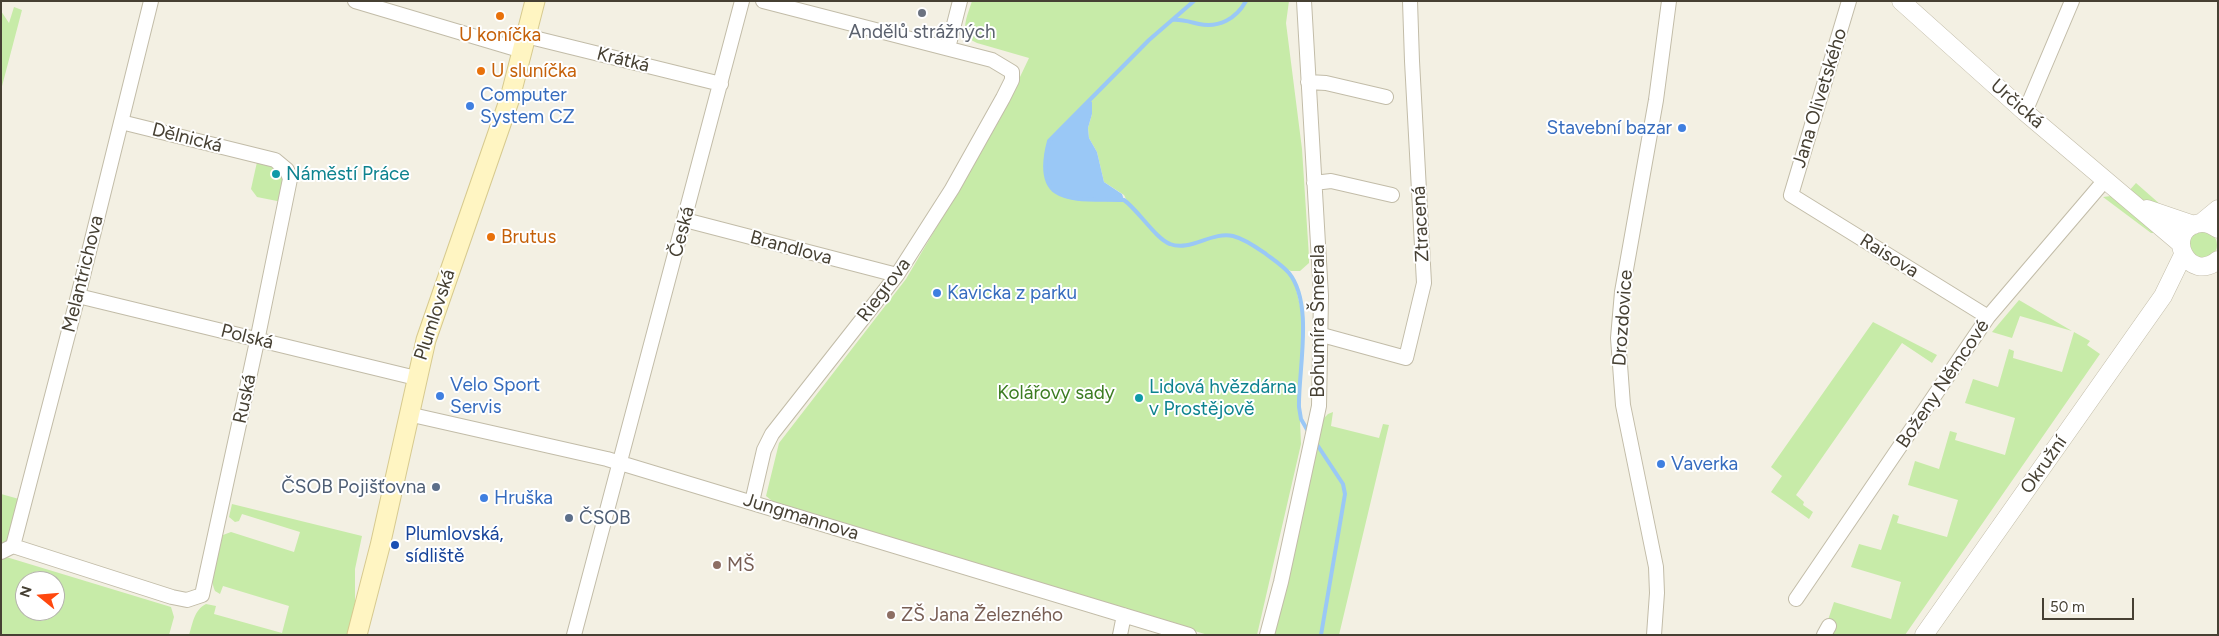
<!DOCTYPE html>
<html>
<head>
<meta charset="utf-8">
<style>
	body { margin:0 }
	#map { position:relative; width:2219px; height:636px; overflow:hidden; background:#f3f0e3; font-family:Figtree,sans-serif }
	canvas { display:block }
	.frame { position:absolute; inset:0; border:2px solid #464033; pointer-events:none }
	.north { position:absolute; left:15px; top:571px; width:50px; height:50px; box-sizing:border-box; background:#fff; border:1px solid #b5b3ad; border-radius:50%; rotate:287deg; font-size:14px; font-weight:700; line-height:20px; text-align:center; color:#464033 }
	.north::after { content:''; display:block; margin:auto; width:18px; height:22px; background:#ff480f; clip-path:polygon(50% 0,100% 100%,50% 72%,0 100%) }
	.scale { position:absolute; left:2042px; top:598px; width:92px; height:22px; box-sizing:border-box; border:2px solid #464033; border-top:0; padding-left:6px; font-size:15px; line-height:18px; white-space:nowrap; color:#464033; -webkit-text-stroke:4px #fff; paint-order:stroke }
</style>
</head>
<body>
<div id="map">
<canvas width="2219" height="636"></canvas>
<div class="frame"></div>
<div class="north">N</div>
<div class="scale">50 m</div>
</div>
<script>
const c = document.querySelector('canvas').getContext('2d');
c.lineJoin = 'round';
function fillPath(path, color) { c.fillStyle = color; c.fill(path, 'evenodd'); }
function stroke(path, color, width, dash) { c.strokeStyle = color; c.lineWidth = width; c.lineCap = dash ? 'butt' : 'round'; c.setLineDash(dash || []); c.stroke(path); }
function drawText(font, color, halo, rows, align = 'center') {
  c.font = font + ' Figtree,sans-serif'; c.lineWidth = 4; c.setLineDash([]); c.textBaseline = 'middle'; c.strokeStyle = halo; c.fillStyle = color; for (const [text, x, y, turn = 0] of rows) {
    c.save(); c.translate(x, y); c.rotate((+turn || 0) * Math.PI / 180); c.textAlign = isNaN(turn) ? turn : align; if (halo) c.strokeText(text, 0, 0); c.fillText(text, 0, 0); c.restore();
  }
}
const green = new Path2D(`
	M972,1H1289L1286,23L1302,149L1309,257V263L1300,271H1291L1284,268L1294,280L1303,319L1299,398L1301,444L1257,635H1208L777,505L766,496L779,443L906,279L1000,119L1029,58L977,43L967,38C962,25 968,14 972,1ZM1092,102V114L1088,128L1089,138L1097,152L1104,182L1124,195L1128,203L1124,200L1065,198L1049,186L1045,163Z
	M14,7L22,10L1,90V11L9,23Z
	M257,162C285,170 285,175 282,202L257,197L251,189Z
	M2136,183L2161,205L2147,204L2128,192Z
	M2111,196L2157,230L2154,233H2151L2103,197Z
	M2189 245a14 14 0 1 1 28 0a14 14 0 1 1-28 0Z
	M2019,300L2072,331L2020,316L2012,338L1992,332Z
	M1873,322L1937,355L1932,363L1902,343L1796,495L1804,502L1803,505L1813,512L1809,519L1771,492L1782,476L1771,467Z
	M2074,332L2090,341L2087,345L2100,354L1905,635H1830L1828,620L1834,602L1891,619L1901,582L1851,567L1859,544L1881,550L1893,514L1899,516L1897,523L1947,537L1958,500L1908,485L1915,461L1939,469L1950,431L1957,433L1955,440L2005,455L2015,418L1965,403L1973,379L1998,387L2009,349L2014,351L2013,358L2062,372Z
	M1333,412L1331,426L1379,438L1383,424L1389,425L1339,635H1274L1321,421L1328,414Z
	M1,494L19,499L3,556L171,607L174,617L169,635H1ZM25,581H55V611H25Z
	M232,504L362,536L355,569V613L349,635H189C193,623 194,610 206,604L216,606L214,614L282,633L289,606L223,586L220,594L215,591C208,576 216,550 223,535L231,532L294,552L300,532L242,514L239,521L235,522L229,517Z`);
const water = new Path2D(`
	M1089,100L1092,102V114L1088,128L1089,138L1097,152L1104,182L1122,194L1124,200C1105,199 1083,203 1066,198C1044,192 1039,159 1049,141C1055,130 1080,110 1089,100Z`);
const stream = new Path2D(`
	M1194,1L1149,40L1049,141C1031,209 1077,198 1124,200C1138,210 1156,239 1170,244C1190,252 1212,231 1233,236C1245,239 1256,247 1266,254C1274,260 1283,266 1289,273C1314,304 1298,371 1299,407L1301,419L1309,433
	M1172,20C1181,19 1190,22 1199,24C1219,28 1236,19 1246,1
	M1316,443L1343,484L1345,494L1321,635`);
const minor = new Path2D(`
	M355,1L523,51
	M1849,1L1791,195L1988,317
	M526,36L721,84
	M948,48L960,1
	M1308,82L1326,83L1386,97
	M2025,112L2072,1
	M1314,183L1331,181L1392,195
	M685,220L897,275
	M78,296L416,378
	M1322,335L1406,358L1424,283L1412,61L1410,1
	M408,414L607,459L1189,635
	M752,502L764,450L772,434L897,275L952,189L1003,98L1012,80V72L992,60L763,1
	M13,546L172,597L187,600L202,595L256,346L290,179L287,170L275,160L121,122
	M13,546L78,296L151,1
	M1,552L13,546
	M1796,599L1988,317L2105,180
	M574,635L742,1
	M1120,635L1124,615
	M1267,635L1281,582L1319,406L1321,296L1304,1
	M1654,635L1657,593L1656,567L1623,405L1618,338L1622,292L1656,100L1669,1
	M1824,635L1829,626`);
const tertiary = new Path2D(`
	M1901,1L2025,112L2181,244
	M2147,209L2194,225
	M2201,223L2218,209
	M2218,229C2211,224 2204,221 2196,224C2164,234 2189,284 2218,260
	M1924,635L2163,296L2183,255`);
const secondary = new Path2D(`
	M357,635L380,546L426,340L510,98L535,1`);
const markers = [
	[922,13,5,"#6b7280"],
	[500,16,5,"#e8710a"],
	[481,71,5,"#e8710a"],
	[470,106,5,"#3f7fe0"],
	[1682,128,5,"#3f7fe0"],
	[276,174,5,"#0f9aa8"],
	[491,237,5,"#e8710a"],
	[937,293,5,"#3f7fe0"],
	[440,396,5,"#3f7fe0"],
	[1139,398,5,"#0f9aa8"],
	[1661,464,5,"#3f7fe0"],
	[436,487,5,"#5c6f8a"],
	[484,498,5,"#3f7fe0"],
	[569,518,5,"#5c6f8a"],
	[395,545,5,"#1a4fb4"],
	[717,565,5,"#8d6e63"],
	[891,615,5,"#8d6e63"]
];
const worshipNames = [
	["Andělů strážných",922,32]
];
const foodNames = [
	["U koníčka",500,35,"center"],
	["U sluníčka",491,71],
	["Brutus",501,237]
];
const streetNames = [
	["Krátká",623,60,14],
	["Jana Olivetského",1820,98,-73],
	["Určická",2017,104,41],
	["Dělnická",187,138,14],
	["Ztracená",1421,224,-93],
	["Česká",682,232,-75],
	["Brandlova",791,248,15],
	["Raisova",1889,256,32],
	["Melantrichova",83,274,-76],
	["Riegrova",884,290,-53],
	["Plumlovská",435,315,-72],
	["Drozdovice",1623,318,-86],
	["Bohumíra Šmerala",1318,321,-90],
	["Polská",247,337,14],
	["Boženy Němcové",1943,384,-56],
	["Ruská",245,399,-78],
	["Okružní",2044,465,-55],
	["Jungmannova",801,517,17]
];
const shopNames = [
	["Computer",480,95],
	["System CZ",480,117],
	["Stavební bazar",1672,128,"right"],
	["Kavicka z parku",947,293],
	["Velo Sport",450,385],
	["Servis",450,407],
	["Vaverka",1671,464],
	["Hruška",494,498]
];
const cultureNames = [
	["Náměstí Práce",286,174],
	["Lidová hvězdárna",1149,387],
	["v Prostějově",1149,409]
];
const parkNames = [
	["Kolářovy sady",1056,393]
];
const serviceNames = [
	["ČSOB Pojišťovna",426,487],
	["ČSOB",579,518,"left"]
];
const transitNames = [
	["Plumlovská,",405,534],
	["sídliště",405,556]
];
const educationNames = [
	["MŠ",727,565],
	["ZŠ Jana Železného",901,615]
];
fillPath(green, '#c7eba8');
fillPath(water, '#9ac8f6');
stroke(stream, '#9ac8f6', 4);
stroke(minor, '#c2bca8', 16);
stroke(tertiary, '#c2bca8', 19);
stroke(secondary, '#d7ca8f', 21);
stroke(minor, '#fff', 14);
stroke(tertiary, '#fff', 18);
stroke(secondary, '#fff5c2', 19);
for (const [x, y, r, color] of markers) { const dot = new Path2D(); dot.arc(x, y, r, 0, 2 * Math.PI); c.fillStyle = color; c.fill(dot); stroke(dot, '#fff', 2); }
drawText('19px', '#5b616d', '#fff', worshipNames);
drawText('19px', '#c56008', '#fff', foodNames, 'left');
drawText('19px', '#464033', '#fff', streetNames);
drawText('19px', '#366cbe', '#fff', shopNames, 'left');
drawText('19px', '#0d838f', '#fff', cultureNames, 'left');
drawText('19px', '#3c7c22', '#fff', parkNames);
drawText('19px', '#4e5e75', '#fff', serviceNames, 'right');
drawText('19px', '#164399', '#fff', transitNames, 'left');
drawText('19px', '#785e54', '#fff', educationNames, 'left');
</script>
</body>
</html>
